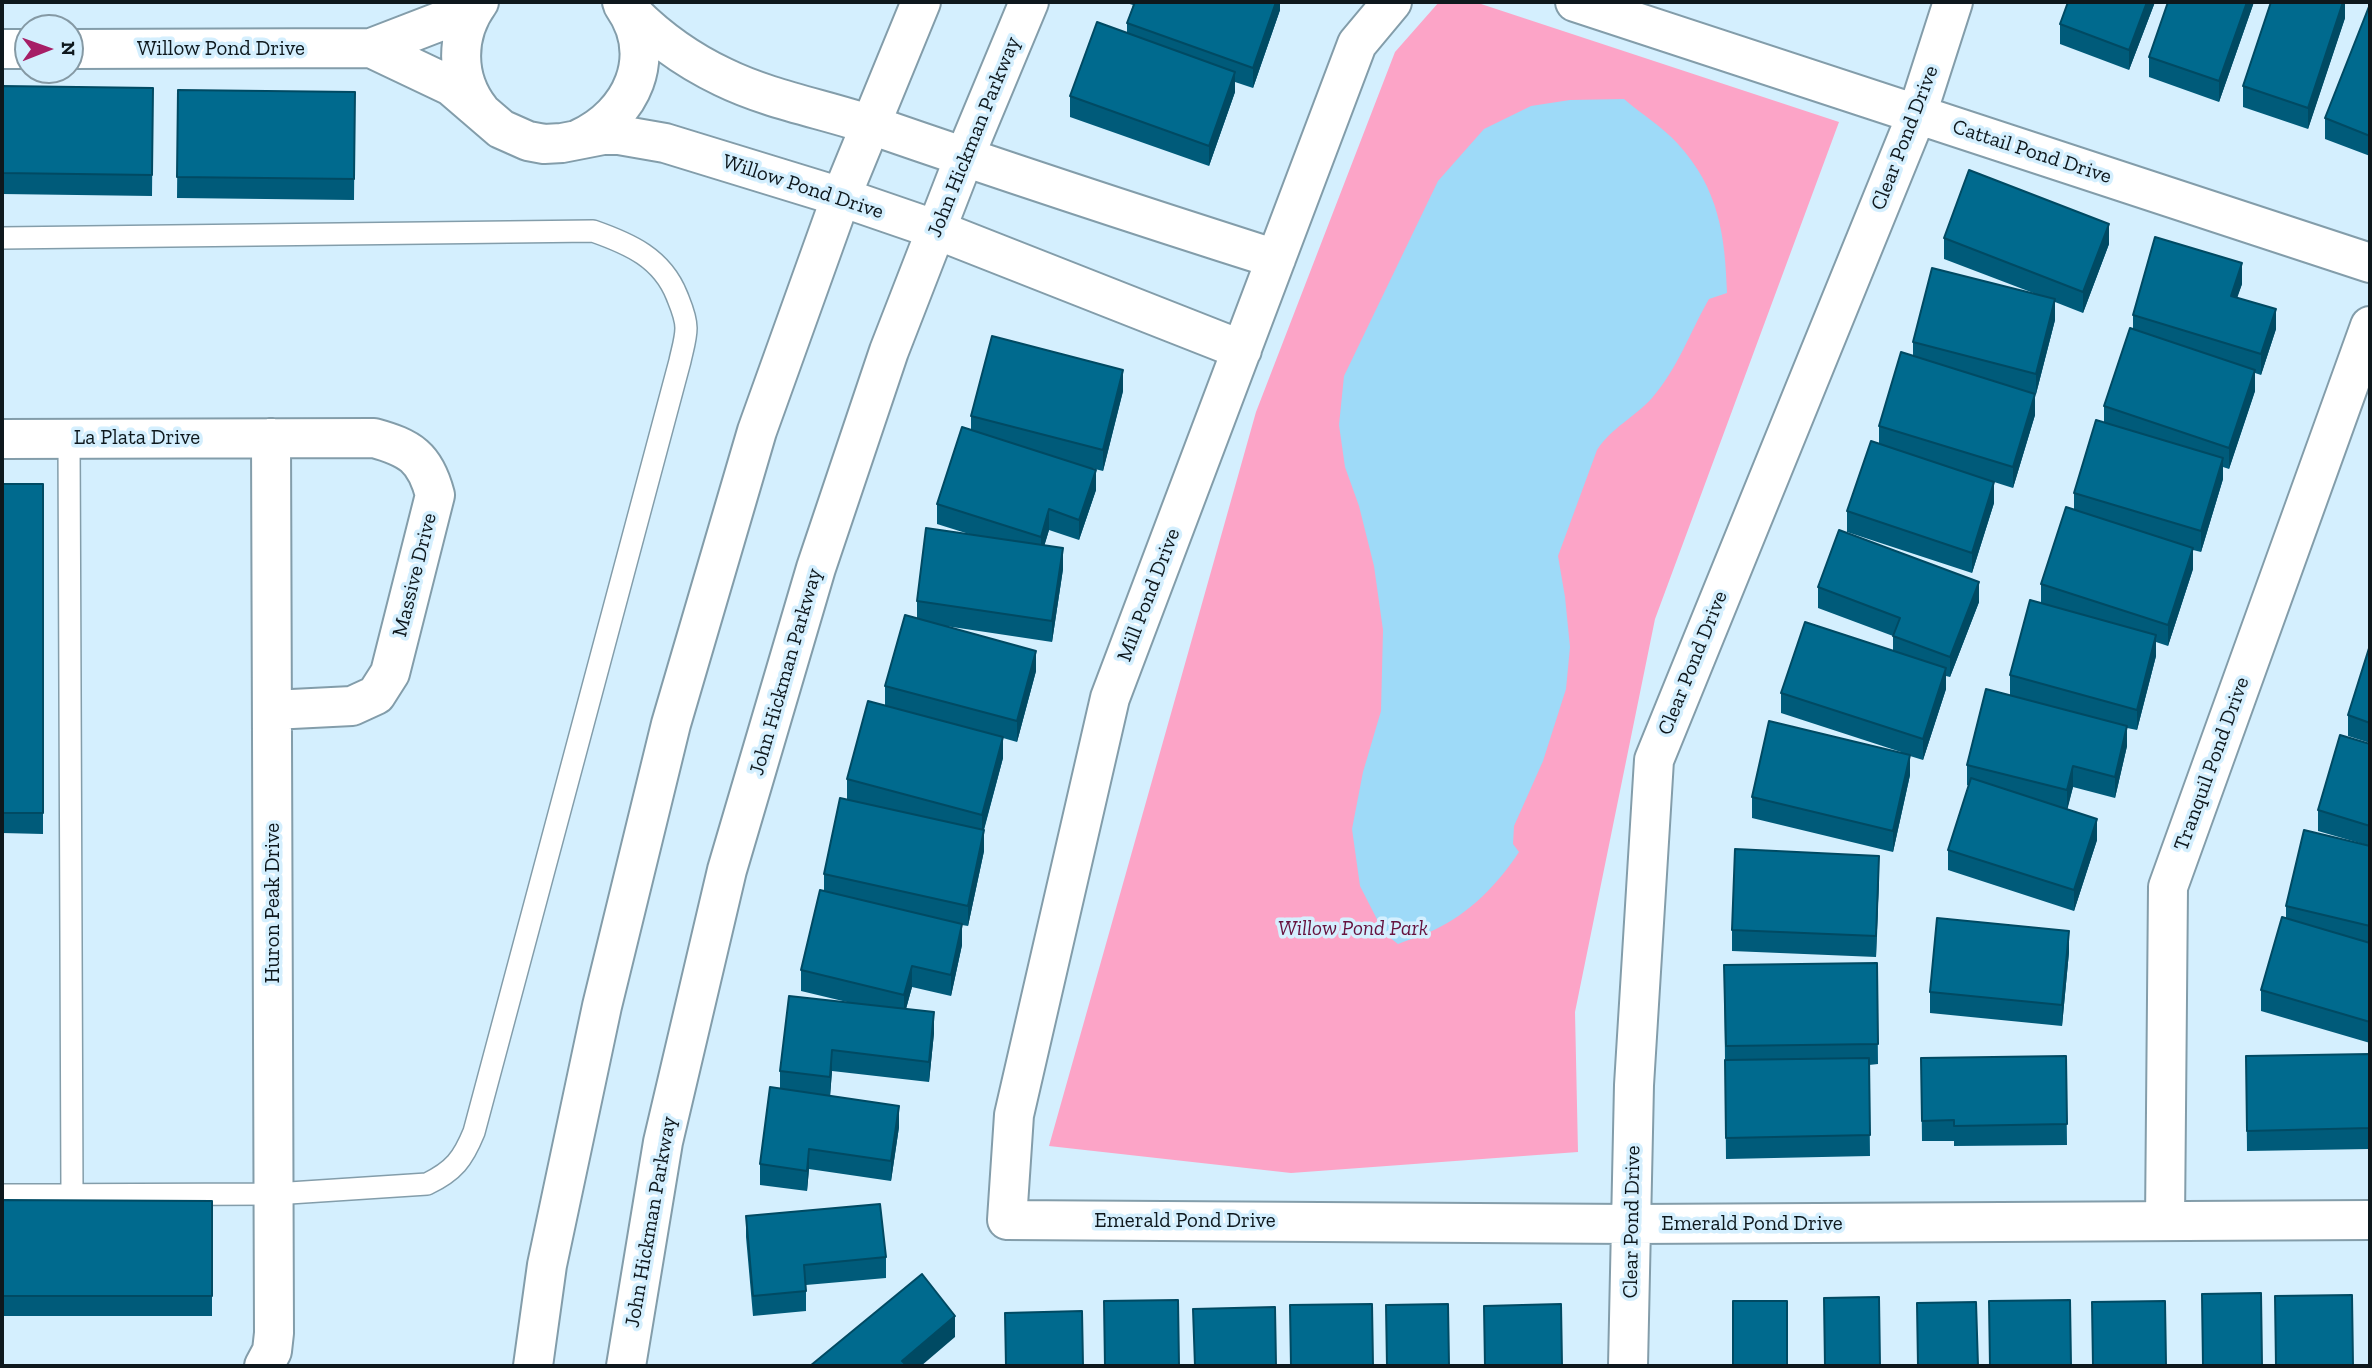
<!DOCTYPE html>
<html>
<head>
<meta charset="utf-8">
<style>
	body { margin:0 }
	#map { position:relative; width:2372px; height:1368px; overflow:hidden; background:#d4effe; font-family:"Zilla Slab",serif }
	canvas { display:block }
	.frame { position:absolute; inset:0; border:4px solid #0e181d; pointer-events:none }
	.north { position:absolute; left:14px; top:14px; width:70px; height:70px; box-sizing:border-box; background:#d4effe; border:2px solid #8599a4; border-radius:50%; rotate:89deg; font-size:19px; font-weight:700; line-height:28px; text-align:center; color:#0e181d }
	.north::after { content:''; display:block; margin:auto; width:24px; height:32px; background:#a61e66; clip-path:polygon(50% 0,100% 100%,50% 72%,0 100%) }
</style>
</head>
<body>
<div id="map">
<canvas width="2372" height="1368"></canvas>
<div class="frame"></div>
<div class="north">N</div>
</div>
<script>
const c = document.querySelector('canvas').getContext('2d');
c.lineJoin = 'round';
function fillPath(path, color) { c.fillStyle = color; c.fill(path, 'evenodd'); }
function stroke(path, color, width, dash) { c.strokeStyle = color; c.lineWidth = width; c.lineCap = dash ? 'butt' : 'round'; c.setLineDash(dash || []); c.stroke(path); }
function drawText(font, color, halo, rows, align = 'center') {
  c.font = font + ' "Zilla Slab",serif'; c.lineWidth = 7; c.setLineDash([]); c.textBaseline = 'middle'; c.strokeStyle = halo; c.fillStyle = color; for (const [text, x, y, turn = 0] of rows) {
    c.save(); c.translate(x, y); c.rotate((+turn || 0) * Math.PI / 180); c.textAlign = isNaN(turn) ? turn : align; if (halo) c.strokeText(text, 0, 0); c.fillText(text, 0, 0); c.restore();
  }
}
const green = new Path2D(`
	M1439,2H1475L1839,122L1655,619L1575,1012L1578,1152L1291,1173L1049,1146L1256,412L1395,52Z`);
const water = new Path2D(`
	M1624,99C1641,114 1663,127 1678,144C1719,189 1725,235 1727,293L1709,299C1690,332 1678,368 1652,398C1635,417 1611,428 1597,450L1558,556L1565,597L1570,647L1566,689L1543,761L1514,826L1513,844L1519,852C1499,883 1469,914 1434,930C1423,936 1410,939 1398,944L1384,933L1360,886L1352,829L1363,772L1381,711L1383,630L1374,566L1359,506L1345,467L1339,425L1344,376L1438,181L1484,129L1531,106L1570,100Z`);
const lane = new Path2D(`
	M2,238L593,231C630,244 662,258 677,296C681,306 686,317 686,328C686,339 682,351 680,361L474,1132C463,1159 454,1171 427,1184L274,1194L2,1195
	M69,439L72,1194`);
const street = new Path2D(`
	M479,2C455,35 455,78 480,110
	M622,2C650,33 685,59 723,77C770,100 824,109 874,126C1007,172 1141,216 1276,259
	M1392,2L1357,44L1110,698L1014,1115L1007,1220L1633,1224L2370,1220
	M1575,2L2370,263
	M371,48L451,86L501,129L528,141L544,144L562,143L603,135H619L665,143L841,197L937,230L1242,350
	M2,49H28
	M70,49L371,48L449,18L474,2
	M579,139C632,115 659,56 623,5
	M2,439L374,438C410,448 425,457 435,495L390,673L376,695L352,706L272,710
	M2165,1221L2168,887L2370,326
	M264,1366L272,1351L274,1333L271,438
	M1628,1366L1634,1085L1654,760L1917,114L1953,2`);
const secondary = new Path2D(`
	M533,1366L547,1265L602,1006L671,724L757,431L841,197L921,2
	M626,1366L663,1142L727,870L816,568L889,351L964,158L1029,2`);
const wall = new Path2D(`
	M1123,2H1280V10L1253,88L1235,82V92L1209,166L1070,117V96L1127,33V23L1133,5Z
	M2068,2H2155L2129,70L2060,44V24Z
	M2254,2L2219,102L2149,77V57Z
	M2345,2V18L2308,129L2243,107V86Z
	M2370,4V156L2325,139V118Z
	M2,86L153,88L152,196L2,194Z
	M178,90L355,92L354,200L177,198Z
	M1944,238L2109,244L2083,313L2055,302V320L2036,394H2035V415L2013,488L1991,481L1994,503L1972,573L1847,532V511L1879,444V426L1913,356V342L2036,294L1944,259Z
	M2242,284L2237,297L2276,329L2261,375L2255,373V391L2229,469L2223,467V479L2201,552L2193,550V569L2168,646L2156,642V656L2137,730L2127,728V746L2115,798L2073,787L2067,809L2097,840L2074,911L1948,870V850L1969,786L1967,785V765L2010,695V675L2041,603V584L2074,510V493L2104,422V406L2133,328V315Z
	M1123,391L1103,471L1091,468L1096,490L1079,540L1049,530L1044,546L1063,569L1052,642L939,625L1036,671L1017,742L1003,738V758L984,830V851L968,926L962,925V945L951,996L912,987L906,1009L934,1033L929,1082L832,1071L830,1096L899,1127L891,1181L809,1169L807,1191L760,1185V1164L780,1089V1071L847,1002L801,991V970L824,891V874L847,799V779L885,706V686L917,619V601L969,534L937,524V504L971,430V416Z
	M2,484H43V834L2,833Z
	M1818,587L1979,602L1950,677L1946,676V689L1923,760L1910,756V775L1893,852L1752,818V797L1901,752L1781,713V693L1893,651V636L1818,608Z
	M2370,645V743L2348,736V715Z
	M2370,744V1043L2261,1011V990L2286,919V906L2363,844L2318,831V810Z
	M1879,876L1876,957L1732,951V930Z
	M2069,952L2062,1026L1930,1013V992Z
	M1877,963L1878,1064L1869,1065L1870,1156L1726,1159L1724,965Z
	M2370,1054V1149L2247,1151L2246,1056Z
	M2066,1056L2067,1145L1954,1146V1141H1922L1921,1058Z
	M2,1200L212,1201V1316H2Z
	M746,1216L886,1257V1278L806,1285V1311L753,1316L746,1237Z`);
const shadedWall = new Path2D(`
	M1276,2H1280V10L1253,88V68Z
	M2147,2H2155L2129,70V50Z
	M2247,2H2254L2219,102V81Z
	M2343,2H2345V18L2308,129V108Z
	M1235,72V92L1209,166V146Z
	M2109,224V244L2083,313V292Z
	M2242,263V284L2231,316V296Z
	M2055,299V320L2036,394V374Z
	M2276,309V329L2261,375V354Z
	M1123,370V391L1103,471V450Z
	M2255,370V391L2229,469V448Z
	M2035,394V415L2013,488V467Z
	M2223,458V479L2201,552V531Z
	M1096,470V490L1079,540V520Z
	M1994,482V503L1972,573V553Z
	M1049,509V530L1041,557V537Z
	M1063,548V569L1052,642V621Z
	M2193,548V569L2168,646V625Z
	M1979,582V602L1950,677V657Z
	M2156,635V656L2137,730V710Z
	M1036,651V671L1017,742V721Z
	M1946,668V689L1923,760V739Z
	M2127,726V746L2115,798V777Z
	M1003,737V758L982,836V815Z
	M1910,755V775L1893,852V831Z
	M2073,766V787L2067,811V790Z
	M2097,819V840L2074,911V890Z
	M984,830V851L968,926V906Z
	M1879,856V876L1876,957V936Z
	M962,924V945L951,996V975Z
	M2069,931V952L2062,1026V1005Z
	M912,966V987L904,1016V995Z
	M934,1012V1033L929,1082V1062Z
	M832,1050V1071L830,1097V1077Z
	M899,1106V1127L891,1181V1161Z
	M809,1149V1169L807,1191V1171Z
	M955,1316V1337L921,1366H902V1361Z`);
const building = new Path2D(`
	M1135,2H1276L1253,68L1127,23Z
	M2068,2H2147L2129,50L2060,24Z
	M2168,2H2247L2219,81L2149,57Z
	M2271,2H2343L2308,108L2243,86Z
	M2370,4V136L2325,118Z
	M1097,22L1235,72L1209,146L1070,96Z
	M2,86L153,88L152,175L2,173Z
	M178,90L355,92L354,179L177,177Z
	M1969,170L2109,224L2083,292L1944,238Z
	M2155,237L2242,263L2231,296L2276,309L2261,354L2133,315Z
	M1932,268L2055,299L2036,374L1913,342Z
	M2130,328L2255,370L2229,448L2104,406Z
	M992,336L1123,370L1103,450L971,416Z
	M1901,352L2035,394L2013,467L1879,426Z
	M2096,420L2223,458L2201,531L2074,493Z
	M962,427L1096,470L1079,520L1049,509L1041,537L937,504Z
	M1871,441L1994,482L1972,553L1847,511Z
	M2,484H43V813H2Z
	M2066,507L2193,548L2168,625L2041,584Z
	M926,528L1063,548L1052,621L917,601Z
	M1839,530L1979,582L1950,657L1893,636L1900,618L1818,587Z
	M2030,600L2156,635L2137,710L2010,675Z
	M905,615L1036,651L1017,721L885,686Z
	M1805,622L1946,668L1923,739L1781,693Z
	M2370,645V723L2348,715Z
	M1986,689L2127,726L2115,777L2073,766L2067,790L1967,765Z
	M868,701L1003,737L982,815L847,779Z
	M1769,721L1910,755L1893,831L1752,797Z
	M2340,735L2370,744V826L2318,810Z
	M1971,778L2097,819L2074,890L1948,850Z
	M840,798L984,830L968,906L824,874Z
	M2304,830L2370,846V926L2286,906Z
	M1735,849L1879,856L1876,936L1732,930Z
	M820,890L962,924L951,975L912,966L904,995L801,970Z
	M2282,917L2370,943V1022L2261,990Z
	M1937,918L2069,931L2062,1005L1930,992Z
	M1877,963L1878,1044L1726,1046L1724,965Z
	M789,996L934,1012L929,1062L832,1050L830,1077L780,1071Z
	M2370,1054V1128L2247,1131L2246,1056Z
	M2066,1056L2067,1124L1954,1126V1120L1922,1121L1921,1058Z
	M1869,1058L1870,1135L1726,1138L1725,1060Z
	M770,1087L899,1106L891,1161L809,1149L807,1171L760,1164Z
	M2,1200L212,1201V1296H2Z
	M880,1204L886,1257L804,1265L806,1291L753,1296L746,1216Z
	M922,1274L955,1316L902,1361L907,1366H810Z
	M2261,1293L2262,1366H2203L2202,1294Z
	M2352,1295L2353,1366H2276L2275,1296Z
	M1879,1297L1880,1366H1825L1824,1298Z
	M2369,1298H2370V1366Z
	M1178,1300L1179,1366H1105L1104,1301Z
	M2070,1300L2071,1366H1990L1989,1301Z
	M1733,1301H1787V1366H1733Z
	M2165,1301L2166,1366H2093L2092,1302Z
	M1976,1302L1978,1366H1918L1917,1303Z
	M1372,1304L1373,1366H1291L1290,1305Z
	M1448,1304L1449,1366H1387L1386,1305Z
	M1561,1304L1562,1366H1485L1484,1306Z
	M1275,1307L1276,1366H1195L1193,1309Z
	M1082,1311L1083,1366H1006L1005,1313Z`);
const streetNames = [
	["Willow Pond Drive",221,49],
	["John Hickman Parkway",974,137,-68],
	["Clear Pond Drive",1905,138,-69],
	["Cattail Pond Drive",2032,152,18],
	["Willow Pond Drive",803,187,18],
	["La Plata Drive",137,438],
	["Massive Drive",415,575,-76],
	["Mill Pond Drive",1149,595,-69],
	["Clear Pond Drive",1693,663,-68],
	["John Hickman Parkway",786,672,-74],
	["Tranquil Pond Drive",2212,764,-70],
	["Huron Peak Drive",273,903,-90],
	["Emerald Pond Drive",1185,1221],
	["John Hickman Parkway",651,1222,-80],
	["Clear Pond Drive",1632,1222,-89],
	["Emerald Pond Drive",1752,1224]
];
const parkNames = [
	["Willow Pond Park",1353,929]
];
fillPath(green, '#fca4c7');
fillPath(water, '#9edaf8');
stroke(lane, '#839daa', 24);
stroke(street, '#839daa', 42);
stroke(secondary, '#839daa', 42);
stroke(lane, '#fff', 21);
stroke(street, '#fff', 38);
stroke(secondary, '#fff', 38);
fillPath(wall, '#005b7a');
fillPath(shadedWall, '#004a63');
fillPath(building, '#006a8e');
stroke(building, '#004a63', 2);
drawText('21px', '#0e181d', '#d4effe', streetNames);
drawText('italic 21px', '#65113d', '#d4effe', parkNames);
</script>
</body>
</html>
